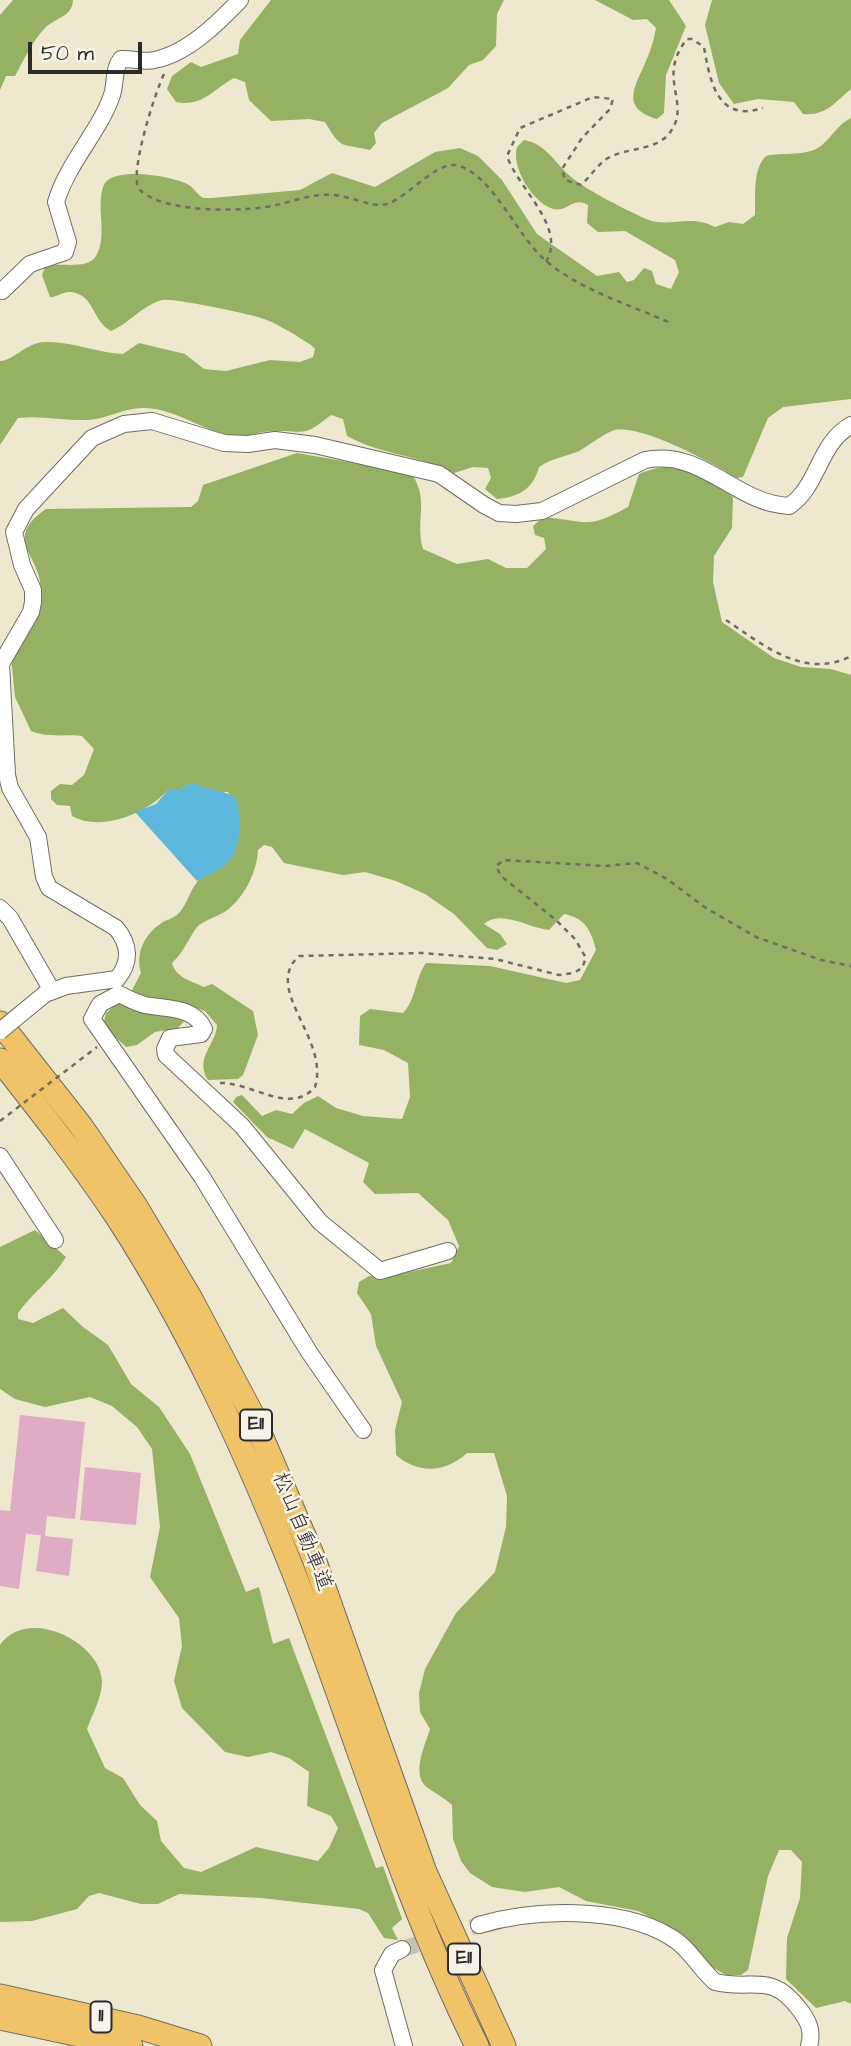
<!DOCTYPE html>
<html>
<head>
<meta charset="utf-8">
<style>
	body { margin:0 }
	#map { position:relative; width:851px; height:2046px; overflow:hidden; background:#eee8ce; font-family:"Architects Daughter",sans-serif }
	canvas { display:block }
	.scale { position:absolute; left:28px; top:42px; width:114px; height:32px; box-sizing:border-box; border:4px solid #2b2b2b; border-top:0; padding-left:9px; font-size:21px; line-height:24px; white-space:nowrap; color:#2b2b2b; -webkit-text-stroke:5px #f7f3e8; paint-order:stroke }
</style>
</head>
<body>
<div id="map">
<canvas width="851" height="2046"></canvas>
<div class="scale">50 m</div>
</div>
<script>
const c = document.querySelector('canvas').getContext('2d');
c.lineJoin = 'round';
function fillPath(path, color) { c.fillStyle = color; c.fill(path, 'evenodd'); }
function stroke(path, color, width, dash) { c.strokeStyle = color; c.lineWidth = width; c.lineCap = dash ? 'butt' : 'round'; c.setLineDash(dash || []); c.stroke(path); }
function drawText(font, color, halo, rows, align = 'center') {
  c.font = font + ' "Architects Daughter","Klee One",sans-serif'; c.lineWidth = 5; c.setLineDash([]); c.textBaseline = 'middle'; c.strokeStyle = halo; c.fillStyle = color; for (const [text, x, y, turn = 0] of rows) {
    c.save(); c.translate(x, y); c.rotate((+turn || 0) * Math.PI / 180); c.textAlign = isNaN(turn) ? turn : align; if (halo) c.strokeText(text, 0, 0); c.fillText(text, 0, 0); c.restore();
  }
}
const forest = new Path2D(`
	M13,0H73C72,17 57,17 46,27C32,41 24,60 15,76H6L0,90V15Z
	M271,0H504L497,14L496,46L483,60L469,65L448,88L382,123L374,133L376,143L370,150C339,143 342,150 325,122L309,119L271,121L249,100L245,82L234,78C212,90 203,107 176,102L167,89L172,76L191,62L201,67L238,54L240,40Z
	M595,0H669L686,26L666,75L664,113L657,119C619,108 636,85 646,61C651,50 654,39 656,28L647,19L633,20Z
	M712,0H851V89C834,103 826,116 803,114L794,102L758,99L734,104L719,83L705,25Z
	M851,118V399L783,407L768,418L743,477L737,478C714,464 637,421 612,431C600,436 590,445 579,451C565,457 552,458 539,467C533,489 519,497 497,499L485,489L491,478L488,468L473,467L454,473C420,455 381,455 347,436L343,419L331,415C303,437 308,431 274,431C261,431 249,437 237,436C204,433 178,409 145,408C125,407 107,419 88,420C64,421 42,415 18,418L0,445V361C15,360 25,343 45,342C71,341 98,353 123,354L139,343L185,354L204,369L226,371L270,360L300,362L313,357L315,349L311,345C295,335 276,322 258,317C245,313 170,297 162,300C141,306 130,323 111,331C92,321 95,295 71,292C63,291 58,297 50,297L42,275L45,267C59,261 87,271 96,256C108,236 96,208 103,187C110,165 171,176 187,184C194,187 196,194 203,198H212L300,190L332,173L375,187L435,152L460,148L478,156L502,180L537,234L597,276L619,272L627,282L634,280L644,268L652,271L656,284L671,289L679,272L675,260L625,231L598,232L587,223L588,205C573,196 567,213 553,209C532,202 511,167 517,147L524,140C546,144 554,162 570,176C589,192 623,208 646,219C669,229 689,213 715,227L729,222L743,224L755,215C756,196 752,170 766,156C782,152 809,157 822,145C833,136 836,126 851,118Z
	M297,453L389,469L413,476C429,501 415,521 423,549L457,564L488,559L506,568H527L546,549L544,538L535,535L533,526L543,517C588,521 586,530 628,507L639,474C679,457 699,475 733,497L732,528L714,556L713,582L722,622L774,658L801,667L831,669L851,675V2004L845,2001L816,2008L786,1979L787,1938L800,1898L802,1862L791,1850H779L768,1876L748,1970L741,1975H726L710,1966L699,1951L673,1929L638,1911L586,1901L559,1887L525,1892L492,1887L470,1873L461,1861L453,1839L452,1805C444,1798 437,1794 428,1788C410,1775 425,1746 430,1729L420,1712L419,1693L425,1669L456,1613L495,1572L506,1527L507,1496L494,1453H467C445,1473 418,1474 396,1455L395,1430L402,1402L376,1346L371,1314L357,1293L359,1282L369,1276L385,1277L451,1263L459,1246L448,1220L418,1193L375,1194L363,1182L369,1163L305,1129L293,1149L267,1137L233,1102L236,1097L242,1095L262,1116L276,1110L292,1114L304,1103L318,1096L336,1108L363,1116L402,1119L410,1097L408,1063L384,1050L359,1045L360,1016L370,1009L403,1013C417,998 414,980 426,963L490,966L566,983L580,980L596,950C591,930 585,918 564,914L549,930C528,928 502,909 484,924L500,934L507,944L497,950L487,948L454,914L425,894L396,881L365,872L343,875L284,863L272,847L264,845L258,850C257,872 244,898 226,911C217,917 204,920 197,927C188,939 184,952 172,963C176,978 191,981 204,987L212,984L253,1011L258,1035L243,1075L238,1079L208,1080C194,1058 216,1045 217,1025L205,1011L196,1008L178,1028L155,1032L137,1045L126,1047L103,1026L106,1013L131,992L141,973C135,953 145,933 163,922C167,920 173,918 177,915C187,906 189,892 197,882C201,876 213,872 219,868C247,849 241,818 228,792H211L192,783L181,789H169C149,812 102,833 72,816L70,806L57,805L51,799V791L60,784L72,785L84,775L94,749L82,736C64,734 47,738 31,731L15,697L11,656C26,636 40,616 41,591C42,555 1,540 46,509L191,507L198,501L203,485Z
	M35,1230L66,1257C53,1279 33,1292 18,1313V1319L33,1323L63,1308L83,1327L108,1345L131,1384L159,1407L190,1454L246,1592L259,1587L273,1644L289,1638L376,1868L383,1866L402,1919L392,1928L398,1940L384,1938L368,1913L359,1909L261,1898L179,1894L158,1904H141L99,1893L89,1896L77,1909L32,1921L0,1922V1645C28,1605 102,1643 102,1682C102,1697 92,1715 87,1729L105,1768L123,1778L140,1805L157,1821L161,1841L184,1868L201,1872L256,1847L318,1861L329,1848L338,1828L331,1816L307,1806L309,1772L289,1758L271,1752L248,1757L225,1752L182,1708L174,1681L182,1646L179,1618L150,1577L160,1527L152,1449L137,1427L112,1406L90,1397L45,1407L15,1399L0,1389V1247Z`);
const water = new Path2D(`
	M192,783C207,790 224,789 237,799C240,817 242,844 231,859C224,869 207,875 197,881L135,812L156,804L169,789H181Z`);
const building = new Path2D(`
	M20,1415L85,1422L75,1519L47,1516L45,1536L73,1539L69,1576L36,1571L41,1535L26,1534L19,1589L0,1586V1510L10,1511Z
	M85,1467L141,1473L136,1525L80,1520Z`);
const minorTunnel = new Path2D(`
	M402,1949L479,1925`);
const path = new Path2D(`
	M164,74C156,90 127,178 140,190C163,212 229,211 259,208C280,206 300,197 321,195C345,192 371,209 387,204C409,197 438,158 460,166C495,179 517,236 545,260C578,289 628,304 668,322
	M546,262C567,227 518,189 507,156L520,128L593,97L613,99L610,109L582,138L562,169L565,180L581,185C591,176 597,165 608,158C628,147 658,151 671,131C691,102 656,78 687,39H692L704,47C710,81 717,123 763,108
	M726,620C763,645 805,680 851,656
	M220,1083C252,1082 290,1116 315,1087C330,1039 262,989 299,956L423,953L495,959L559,975L574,973L582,968L586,958L575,939L556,920L501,876L496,866L504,860L605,866L637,863L667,879L706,908L756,937L821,960L851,966`);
const minor = new Path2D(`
	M2,291L30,264L65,252L68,242L56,202C68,162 100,131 112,95C116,83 113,69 121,59C132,58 143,63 154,60C187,54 218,23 240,0
	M0,908L10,918L51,989
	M45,994L66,986L117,979C131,962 130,945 116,928L49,888L44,877L38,837L10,788L7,775L1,664L31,612L33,602V590L22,565L14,532L26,509L92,438L124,424L152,421L224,443L248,444L275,440L315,445L439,474L484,505L499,513L516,514L542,511L645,460C704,449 734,503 789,506C819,486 818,444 851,425
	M119,994L100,1004L92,1019L202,1177L309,1352L363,1430
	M119,994C127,998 136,1003 145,1005C165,1009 194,1006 204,1029L201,1034L170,1038L165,1049L166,1055L242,1126L320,1222L380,1271L448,1251
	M0,1156L55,1240
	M479,1925C534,1909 619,1906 669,1936C689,1947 699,1968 715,1982C754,1991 771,1971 800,2010C809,2022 813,2031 809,2046
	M402,1949L392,1954L383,1970L404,2046`);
const highway = new Path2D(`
	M0,1023L81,1126L135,1205L191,1299L251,1412L314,1559L425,1872L504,2046
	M0,1060C41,1112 82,1164 119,1220C190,1330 245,1450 293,1571C355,1729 401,1894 477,2046
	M0,1996L138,2027L200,2046
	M0,2018L131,2046`);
const pathBridge = new Path2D(`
	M0,1121L97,1047`);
const minorBridge = new Path2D(`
	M0,1031L45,994`);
const shields = [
	[256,1425,32],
	[464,1959,32],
	[101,2017,21]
];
const shieldNames = [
	["E11",256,1425],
	["E11",464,1959],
	["11",101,2017]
];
const streetNames = [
	["松山自動車道",301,1532,68]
];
fillPath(forest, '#94b164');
fillPath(water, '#5cb7da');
fillPath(building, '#e0acc5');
stroke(minorTunnel, '#c7c2ad', 16, [16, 8]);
stroke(minor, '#6f6d64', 18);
stroke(highway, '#6f6d64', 25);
stroke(path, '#6f6d64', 2.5, [5, 5]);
stroke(minor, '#fff', 16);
stroke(highway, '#f1c369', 23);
stroke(minorBridge, '#6f6d64', 18, []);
stroke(pathBridge, '#6f6d64', 2.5, [5, 5]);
stroke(minorBridge, '#fff', 16);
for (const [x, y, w] of shields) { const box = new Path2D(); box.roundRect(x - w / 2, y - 15.5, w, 31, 5); c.fillStyle = '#f7f3e8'; c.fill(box); stroke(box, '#2b2b2b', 2); }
drawText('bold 19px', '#2b2b2b', null, shieldNames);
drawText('21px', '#2b2b2b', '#f7f3e8', streetNames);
</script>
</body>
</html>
